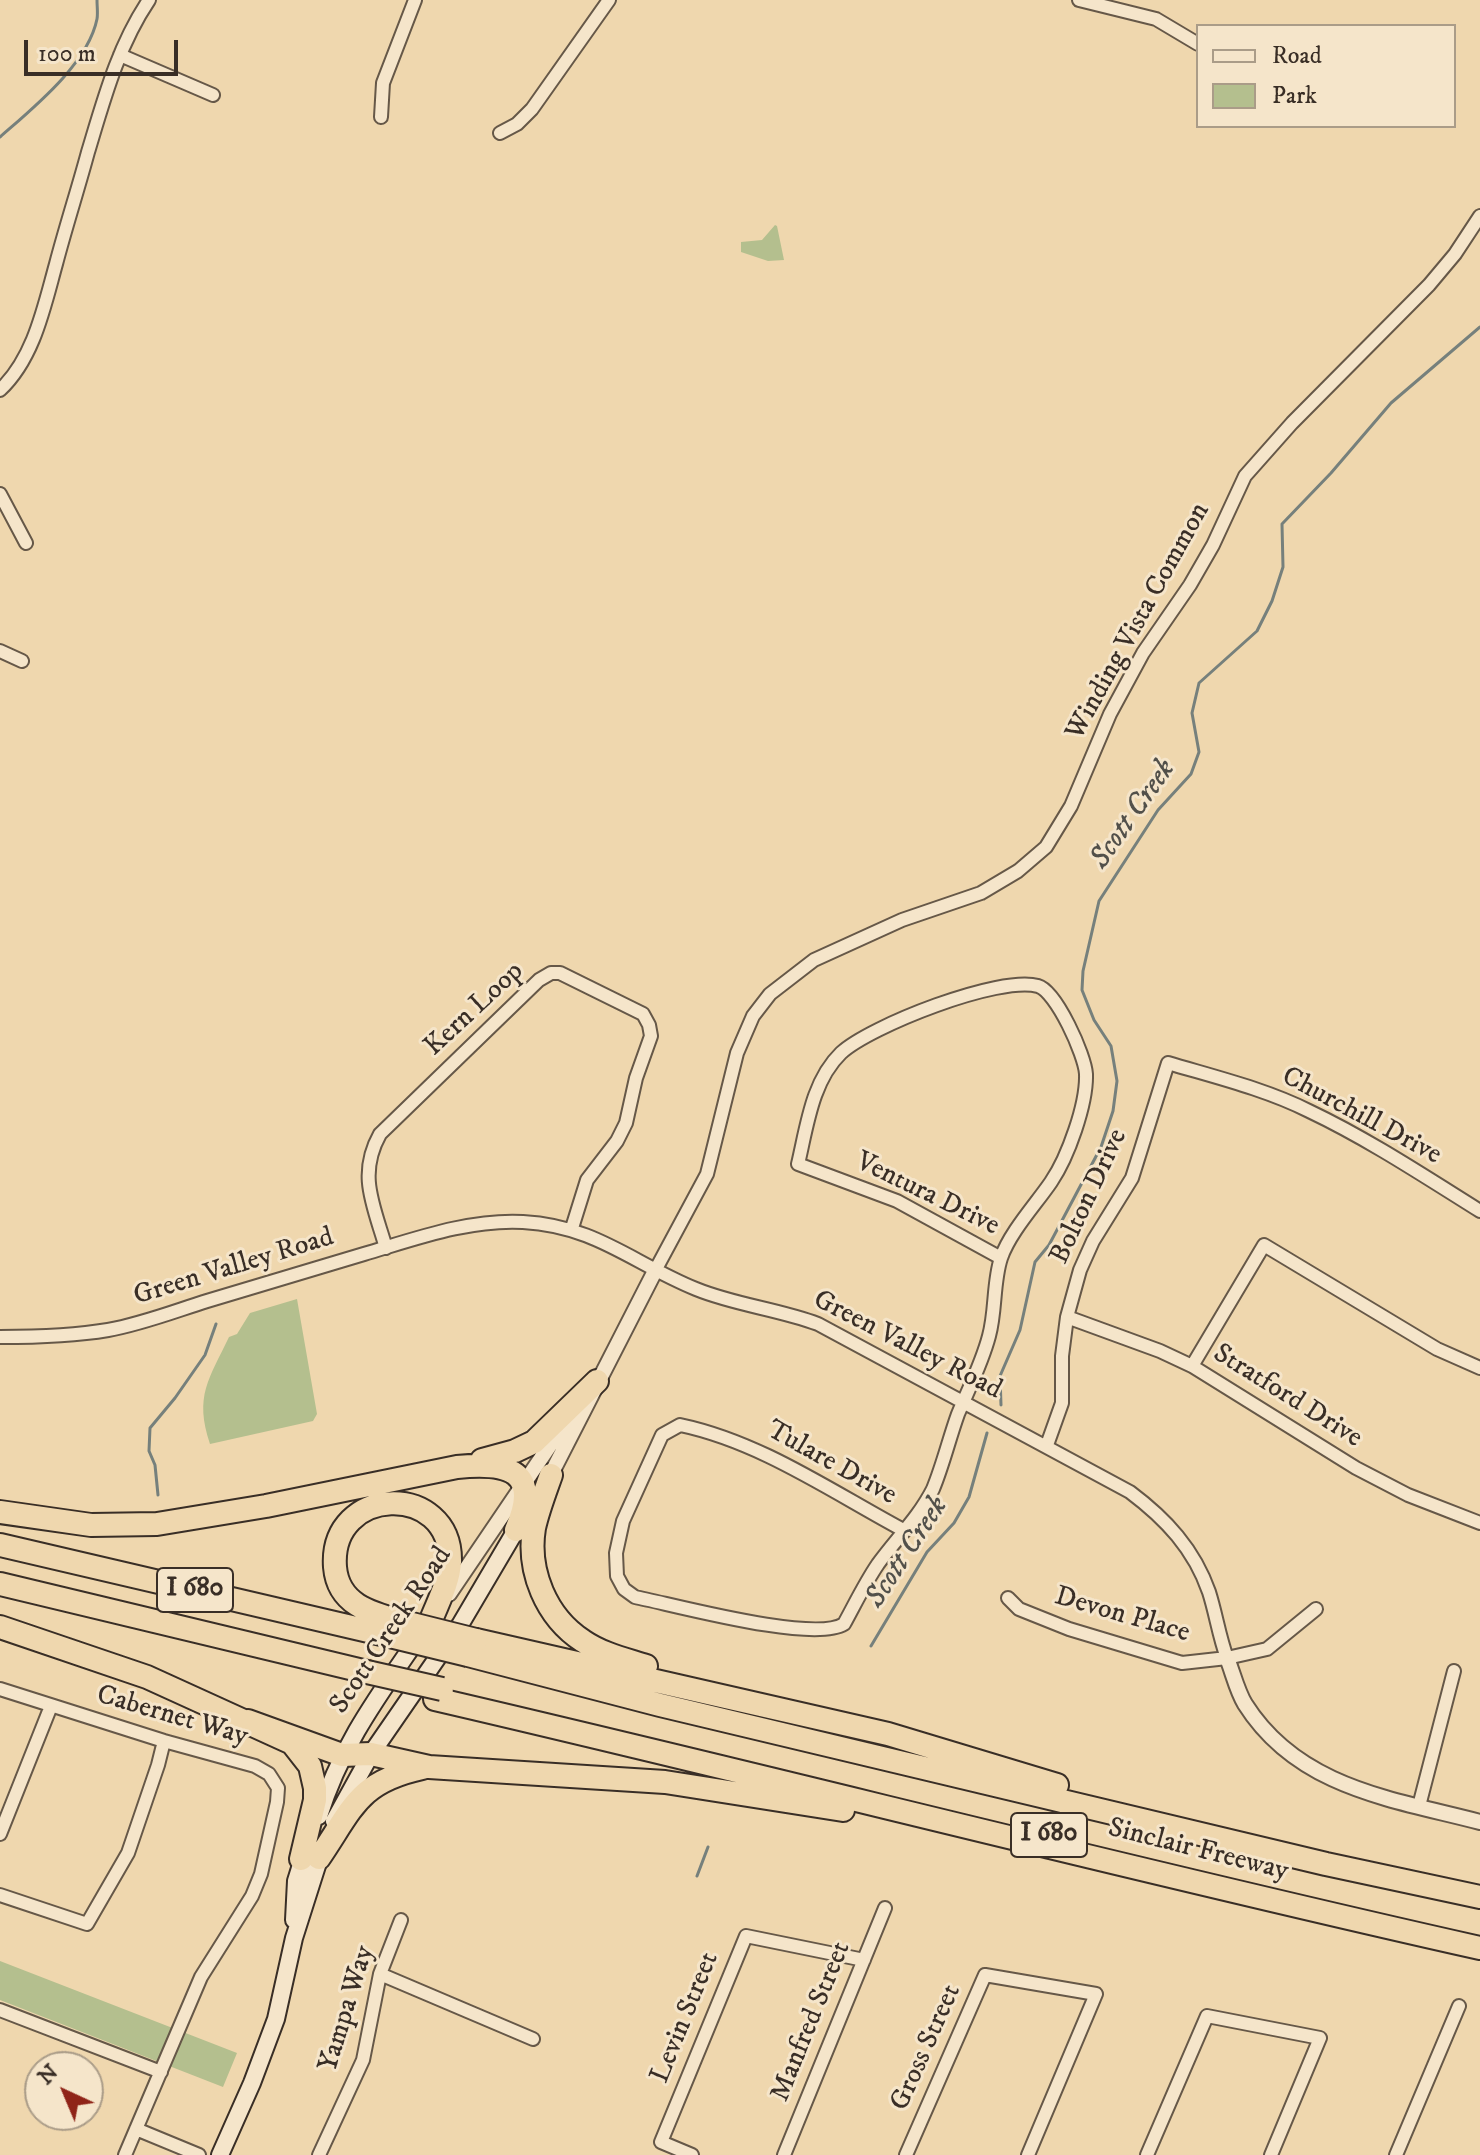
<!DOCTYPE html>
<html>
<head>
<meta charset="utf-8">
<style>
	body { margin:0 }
	#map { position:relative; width:1480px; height:2155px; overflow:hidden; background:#efd7ae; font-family:"IM FELL DW Pica",serif }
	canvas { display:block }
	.legend { position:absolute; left:1196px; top:24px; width:260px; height:104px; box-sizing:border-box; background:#f5e5ca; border:2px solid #aa9c88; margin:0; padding:10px 14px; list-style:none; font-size:24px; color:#392e26 }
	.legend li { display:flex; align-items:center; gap:16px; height:40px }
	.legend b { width:40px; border:2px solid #aa9c88 }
	.north { position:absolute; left:24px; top:2051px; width:80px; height:80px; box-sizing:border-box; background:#f5e5ca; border:2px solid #aa9c88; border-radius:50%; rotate:316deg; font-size:22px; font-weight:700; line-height:32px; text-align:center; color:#392e26 }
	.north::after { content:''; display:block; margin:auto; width:28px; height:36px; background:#8f2418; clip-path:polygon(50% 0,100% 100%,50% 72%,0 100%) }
	.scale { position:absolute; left:24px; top:40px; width:154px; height:36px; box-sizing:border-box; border:4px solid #392e26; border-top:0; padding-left:10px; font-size:24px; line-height:28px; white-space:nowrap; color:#392e26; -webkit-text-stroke:6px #f5e5ca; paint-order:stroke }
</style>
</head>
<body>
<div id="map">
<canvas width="1480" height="2155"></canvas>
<ul class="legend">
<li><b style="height:10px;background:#f5e5ca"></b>Road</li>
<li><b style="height:22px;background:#b4bf8e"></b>Park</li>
</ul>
<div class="north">N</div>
<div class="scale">100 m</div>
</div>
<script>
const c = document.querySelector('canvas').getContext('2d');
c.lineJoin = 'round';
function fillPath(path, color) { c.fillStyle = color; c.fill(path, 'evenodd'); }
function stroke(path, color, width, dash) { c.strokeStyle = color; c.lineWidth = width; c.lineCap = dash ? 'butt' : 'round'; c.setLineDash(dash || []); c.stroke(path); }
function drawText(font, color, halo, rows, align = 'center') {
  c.font = font + ' "IM FELL DW Pica",serif'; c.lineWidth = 6; c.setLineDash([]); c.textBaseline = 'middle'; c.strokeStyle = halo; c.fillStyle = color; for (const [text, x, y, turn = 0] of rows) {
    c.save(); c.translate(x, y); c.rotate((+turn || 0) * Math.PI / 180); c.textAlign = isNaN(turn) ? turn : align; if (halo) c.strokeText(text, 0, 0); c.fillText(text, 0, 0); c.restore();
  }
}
const green = new Path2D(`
	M775,225L777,226L784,260L768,261L741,252V242L762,240Z
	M297,1299L317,1414L313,1421L210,1444C194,1396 209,1379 229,1337L237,1334L250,1313Z
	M0,1961L237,2053L223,2087L0,2000Z`);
const stream = new Path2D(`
	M0,137C33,108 88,64 97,19C98,14 97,6 97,0
	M1001,1405L1000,1376L1020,1330L1035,1262L1049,1245L1101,1147L1113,1111L1117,1081L1111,1046L1094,1020L1082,990L1083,971L1099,901L1158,810L1191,774L1199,752L1192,713L1199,683L1257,631L1272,601L1283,567L1282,524L1331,473L1391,403L1480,327
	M158,1495L155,1465L149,1451L150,1428L175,1398L205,1355L216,1324
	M871,1646L927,1552L954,1523L969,1497L987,1433
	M697,1876L708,1847`);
const minor = new Path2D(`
	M1079,0L1156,19L1198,44
	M120,55L213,95
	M381,117L383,83L415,0
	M500,133L517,124L532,109L609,0
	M0,390C34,358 44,307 56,264C66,226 78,189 88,152C104,99 118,46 149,0
	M0,494L26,543
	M0,651L22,661
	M386,1248C374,1206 357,1175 380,1134L539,980L551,973H560L643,1014L649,1025L651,1036L636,1078L626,1123L617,1141L587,1180L572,1228
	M656,1269L707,1174L737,1053L753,1016L770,994L814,960L902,920L981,893L1018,871L1046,847L1071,806L1110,714L1143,653L1190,585L1213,545L1245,476L1292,423L1429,285L1455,254L1480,216
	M1067,1317L1160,1351L1192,1366L1356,1468L1408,1495L1480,1523
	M0,1337C36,1337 73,1336 108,1330C142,1324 175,1311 207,1301C259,1285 312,1270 364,1254C415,1239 469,1219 523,1222C596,1226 632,1263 696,1289C735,1305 778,1309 818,1324L1130,1492C1166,1519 1194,1549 1209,1592C1216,1614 1219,1636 1227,1658
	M1192,1366L1264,1245L1437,1349L1480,1368
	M1047,1445L1062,1403V1356L1067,1317L1080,1270L1093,1241L1132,1178L1168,1063C1215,1077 1265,1089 1309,1111C1368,1139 1424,1176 1480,1211
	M905,1531C832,1492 761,1442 680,1425L662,1435L623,1521L616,1553L617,1576L624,1589L635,1597C675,1605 813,1643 844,1624C855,1604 865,1583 878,1564C896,1539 919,1517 933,1489C943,1465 949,1439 958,1414C969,1388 982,1363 989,1336C996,1311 993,1282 1001,1258C1010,1232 1036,1204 1051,1182C1068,1157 1087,1104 1086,1074C1085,1055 1056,991 1038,986C1000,975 870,1026 841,1053C812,1081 807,1126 798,1164L897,1201L1001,1258
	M1008,1598L1019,1609L1069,1629L1182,1663L1227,1658L1267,1649L1316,1609
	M0,1689L164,1741L255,1766L269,1774L278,1788L277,1802L261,1874L252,1896L201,1977L125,2155
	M1419,1806L1454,1671
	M0,1834L51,1706
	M0,1895L87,1924L128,1853L158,1765L164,1741
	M380,1974L533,2039
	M0,2010L161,2072
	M136,2129L199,2155
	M319,2155L363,2060L380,1974L401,1920
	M692,2155L661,2142L746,1936L864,1960
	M784,2155L885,1908
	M906,2155L985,1975L1096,1994L1028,2155
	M1147,2155L1207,2016L1320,2038L1271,2155
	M1396,2155L1459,2006`);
const tertiary = new Path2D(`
	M547,1482L656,1269
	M449,1594L565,1423
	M1227,1658C1233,1673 1237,1691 1245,1704C1298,1788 1392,1799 1480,1822`);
const secondary = new Path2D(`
	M319,1816C341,1745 379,1695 420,1635
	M334,1821L371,1754L460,1625L516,1530
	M294,1920L296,1881L306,1849
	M220,2155L252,2083L276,2019L294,1938L322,1850`);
const motorway = new Path2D(`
	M482,1460L515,1451L534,1442L597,1381
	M551,1475C545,1492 538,1510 534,1528C527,1571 546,1617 583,1641C602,1654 624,1659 646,1666
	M0,1512L91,1525L157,1524L266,1506L457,1467C508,1462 542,1470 516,1530
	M0,1545L390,1636
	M0,1584L367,1672
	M400,1621C370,1613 338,1604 335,1567C329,1485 452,1481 450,1562C449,1582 438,1602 431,1620
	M0,1627L147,1677L292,1743L310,1766L315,1788V1800L301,1859
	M476,1640L888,1734L1057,1785
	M468,1655L660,1705L1326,1864L1480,1897
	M435,1699C784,1780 1131,1870 1480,1948
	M248,1721L342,1755L371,1754L429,1767L665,1782L843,1810
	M319,1858C353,1808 358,1782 422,1768`);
const motorwayBridge = new Path2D(`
	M400,1621L476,1640
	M390,1636L468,1655
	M367,1672L442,1689`);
const shields = [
	[195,1590,76],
	[1049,1835,76]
];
const shieldNames = [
	["I 680",195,1590],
	["I 680",1049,1835]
];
const streetNames = [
	["Winding Vista Common",1139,622,-61],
	["Kern Loop",475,1010,-43],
	["Churchill Drive",1361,1117,28],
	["Ventura Drive",927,1195,26],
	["Bolton Drive",1090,1197,-65],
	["Green Valley Road",234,1268,-17],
	["Green Valley Road",907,1346,27],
	["Stratford Drive",1287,1397,32],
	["Tulare Drive",831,1464,29],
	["Devon Place",1122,1616,16],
	["Scott Creek Road",392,1631,-56],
	["Cabernet Way",172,1717,16],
	["Sinclair Freeway",1198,1851,14],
	["Yampa Way",348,2009,-73],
	["Levin Street",686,2018,-68],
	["Manfred Street",812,2022,-68],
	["Gross Street",927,2048,-66]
];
const waterNames = [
	["Scott Creek",1134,815,-55],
	["Scott Creek",908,1553,-57]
];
fillPath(green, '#b4bf8e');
stroke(stream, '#76807c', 3);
stroke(minor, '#665848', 16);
stroke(tertiary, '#665848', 18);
stroke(secondary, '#392e26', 20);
stroke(motorway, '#392e26', 26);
stroke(minor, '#f5e5ca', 12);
stroke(tertiary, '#f5e5ca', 14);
stroke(secondary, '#f5e5ca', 16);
stroke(motorway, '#efd7ae', 22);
stroke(motorwayBridge, '#392e26', 26, []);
stroke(motorwayBridge, '#efd7ae', 22);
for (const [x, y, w] of shields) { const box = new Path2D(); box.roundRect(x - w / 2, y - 22, w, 44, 6); c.fillStyle = '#f5e5ca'; c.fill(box); stroke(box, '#392e26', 2); }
drawText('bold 26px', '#392e26', null, shieldNames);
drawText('28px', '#392e26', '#f5e5ca', streetNames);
drawText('italic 30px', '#52504a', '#f5e5ca', waterNames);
</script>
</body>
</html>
